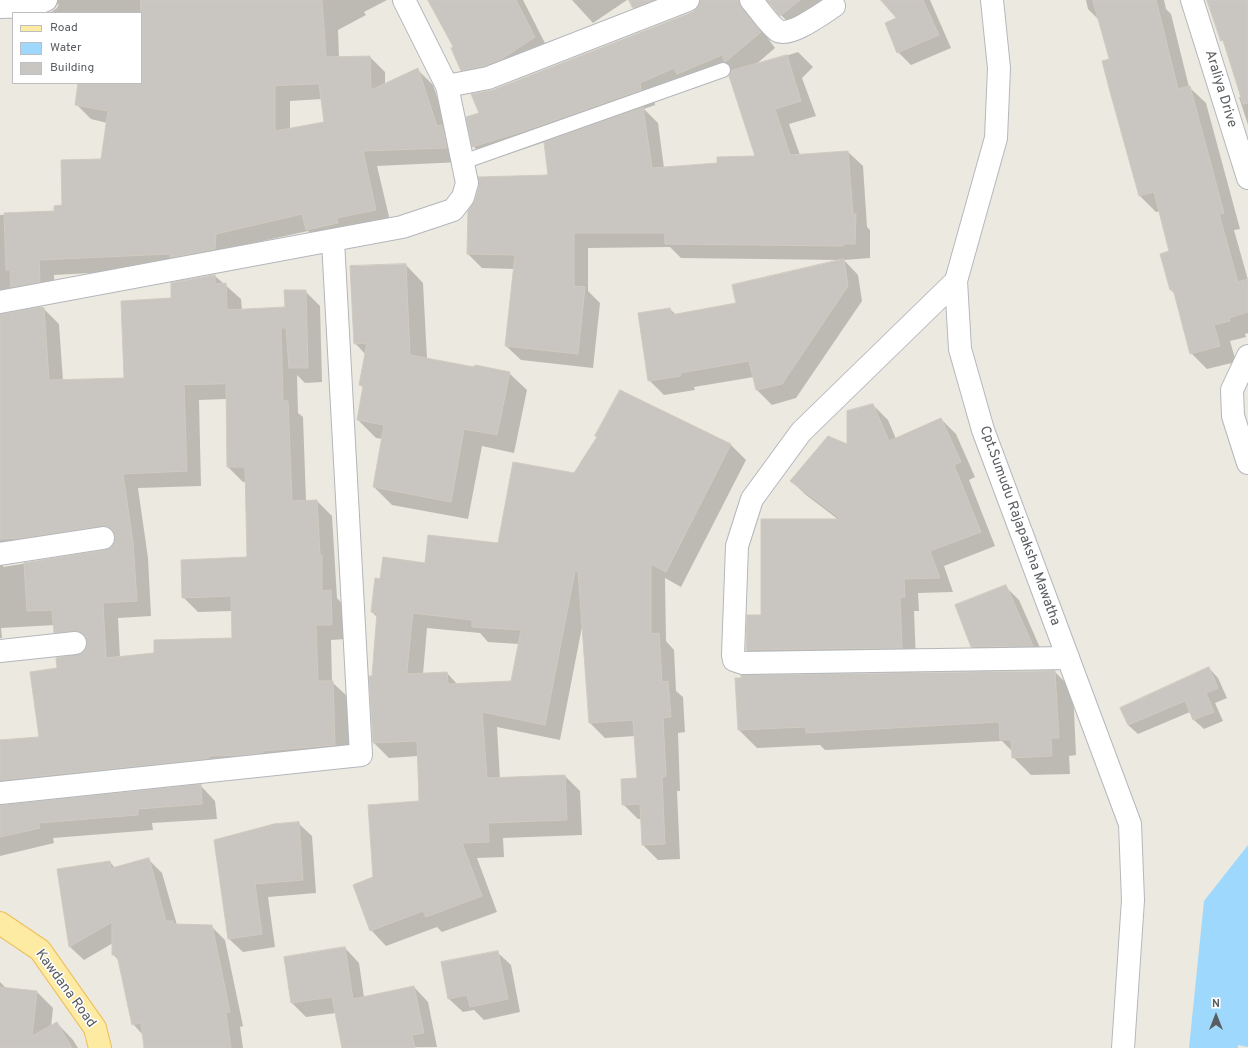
<!DOCTYPE html>
<html>
<head>
<meta charset="utf-8">
<style>
	body { margin:0 }
	#map { position:relative; width:1248px; height:1048px; overflow:hidden; background:#ece9e0; font-family:Overpass,sans-serif }
	canvas { display:block }
	.legend { position:absolute; left:12px; top:12px; width:130px; height:72px; box-sizing:border-box; background:#fff; border:1px solid #bdbec0; margin:0; padding:5px 7px; list-style:none; font-size:12px; color:#595d61 }
	.legend li { display:flex; align-items:center; gap:8px; height:20px }
	.legend b { width:20px; border:1px solid #bdbec0 }
	.north { position:absolute; left:1196px; top:996px; width:40px; height:40px; -webkit-text-stroke:3px #fff; paint-order:stroke; rotate:0deg; font-size:11px; font-weight:700; line-height:16px; text-align:center; color:#595d61 }
	.north::after { content:''; display:block; margin:auto; width:14px; height:18px; background:#595d61; clip-path:polygon(50% 0,100% 100%,50% 72%,0 100%) }
</style>
</head>
<body>
<div id="map">
<canvas width="1248" height="1048"></canvas>
<ul class="legend">
<li><b style="height:5px;background:#fdeba4"></b>Road</li>
<li><b style="height:11px;background:#9fd8fd"></b>Water</li>
<li><b style="height:11px;background:#c9c5c0"></b>Building</li>
</ul>
<div class="north">N</div>
</div>
<script>
const c = document.querySelector('canvas').getContext('2d');
c.lineJoin = 'round';
function fillPath(path, color) { c.fillStyle = color; c.fill(path, 'evenodd'); }
function stroke(path, color, width, dash) { c.strokeStyle = color; c.lineWidth = width; c.lineCap = dash ? 'butt' : 'round'; c.setLineDash(dash || []); c.stroke(path); }
function drawText(font, color, halo, rows, align = 'center') {
  c.font = font + ' Overpass,sans-serif'; c.lineWidth = 3; c.setLineDash([]); c.textBaseline = 'middle'; c.strokeStyle = halo; c.fillStyle = color; for (const [text, x, y, turn = 0] of rows) {
    c.save(); c.translate(x, y); c.rotate((+turn || 0) * Math.PI / 180); c.textAlign = isNaN(turn) ? turn : align; if (halo) c.strokeText(text, 0, 0); c.fillText(text, 0, 0); c.restore();
  }
}
const water = new Path2D(`
	M1248,845V1047L1238,1045V1048H1189L1204,901Z`);
const shadow = new Path2D(`
	M30,0H387L364,12L366,15L338,30L339,58L370,57L385,72V85L418,70L433,85L449,133L461,162L377,166L391,225L322,244L308,231L230,248L182,268L54,275L55,297L7,307L3,313V315L44,309L59,324L63,381L125,379L172,299L215,276L241,299L242,310L286,308L305,291L320,306L322,382L305,383L297,375L298,413L303,417L306,501H317L332,516L337,598L345,607L346,639L331,640L332,682L348,697L350,760L4,803L3,806L200,785L215,801L217,819L152,823L153,830L53,838L54,843L0,856V741L40,738L58,669L83,654L88,646L70,647L55,632V625L1,628L2,638H0V215L55,212L63,206L102,160L107,123L91,119L76,104L79,83H141V13H50L57,8L59,4L39,8ZM322,99L325,123L290,130V101ZM227,399L228,467L243,482H247L248,558L183,597L198,612L232,611L233,639L155,654L120,658L118,618L151,616L148,558L138,488L201,486L199,400ZM116,540L112,548L105,551L3,567V564L13,556Z
	M431,0H523L549,51L476,85L461,70L455,47Z
	M572,0H627L593,23Z
	M630,0H834L796,31L770,3L765,2L753,18L775,48L754,66L798,52L813,67L802,78L816,116L789,124L800,155L848,152L863,166L867,227L870,230V258L844,260L858,275L862,301L796,398L772,405L757,390L754,377L694,387L695,390L664,395L649,380L670,309L676,315L737,304L841,260L681,258L670,247L588,248V291L600,303L593,368L521,360L506,346L514,269L482,268L468,254L549,176L545,142L488,161L473,146L480,114L493,91L693,13L699,8L700,4L649,23L634,8ZM732,72L757,157L718,164L664,168L658,123L644,109L655,105L654,98L688,84L693,89Z
	M883,0H930L951,48L911,65L898,52L899,18Z
	M1086,0H1164L1166,9L1171,14L1189,87L1206,103L1240,229L1234,230L1248,280V333L1245,334L1246,337L1230,341L1236,362L1207,369L1191,353L1175,294L1171,290V252L1160,211L1156,212L1140,196L1111,60L1100,21L1088,9Z
	M1209,0H1248V125L1239,97H1242Z
	M406,265L423,283L427,359L475,369L509,373L527,390L514,453L482,446L468,519L392,505L374,487L383,439L376,438L358,420L363,388L361,385L366,355L355,343Z
	M621,391L731,445L746,460L681,587L665,578L666,641L674,650L676,691L683,697L685,732L678,733L680,791H677L680,859L658,860L643,845L642,819H638L623,804L638,779L635,736L605,738L590,723L582,627L560,740L497,727L500,779L565,776L580,791L582,835L503,838L504,857L477,858L497,912L442,932L437,927L386,946L371,930L374,878L421,801L418,756L389,758L374,743L373,677L377,617L372,612L381,580L426,564L499,544L574,474L598,437ZM427,628L480,633L488,642L519,644L512,682L458,685L447,673L423,674Z
	M873,405L888,420L896,439L941,419L956,434L975,477L969,480L995,546L944,566L953,592L918,593L919,611H914L916,662L761,665L747,650L748,616H762L839,520L806,495L791,481L848,445Z
	M1006,587L1019,600L1045,659L985,660L971,646Z
	M1209,668L1218,678L1227,698L1215,703L1223,721L1204,729L1194,720L1190,712L1138,734L1128,725Z
	M1055,672L1073,690L1076,755L1069,756L1070,774L1031,775L1013,757V752L1002,741L825,750L820,745L757,748L739,730L736,679H742V676Z
	M298,823L312,836L316,893L268,897L275,947L243,952L229,939L215,841Z
	M148,859L162,873L177,925L211,926L225,940L243,1026L240,1027L243,1048H145L143,1035L133,1024L119,961L113,954V943L84,960L70,947L110,862L115,868Z
	M345,948L359,963L364,997L414,987L428,1002L437,1047L343,1048L336,1013L306,1017L292,1003Z
	M497,952L511,965L520,1012L484,1020L474,1010L463,1012L449,999L442,963Z
	M0,982L7,989L37,992L53,1008L51,1027L57,1023L73,1040L78,1048H0Z`);
const building = new Path2D(`
	M141,0H322L326,57L370,56L371,90L418,68L437,126L442,125L447,148L363,151L376,210L337,218L338,223L306,230L302,214L216,234L215,249L170,258V254L39,260L40,282L11,287L10,270H6L4,213L54,211V206L62,205L61,160L101,159L108,111L75,105L78,83H141ZM319,84L324,122L275,131V86Z
	M428,0H516L535,37L500,60L484,66L461,71L451,48L453,47Z
	M629,0H654L633,8Z
	M700,0H739L741,8L761,32L725,62L722,55L677,74L674,68L640,83L641,90L524,131L472,147L466,117L479,113L471,94L493,90L693,12L698,7Z
	M767,0H800L780,16Z
	M881,0H923L939,35L897,53L885,23L896,18Z
	M1093,0H1156L1178,89L1190,86L1224,213L1219,214L1238,282L1248,279V312L1229,318L1230,321L1214,325L1220,346L1190,354L1173,289L1170,290L1160,254L1169,251L1154,192L1139,196L1109,88L1102,61L1109,59Z
	M1207,0H1248V103L1243,104L1223,40L1221,41Z
	M787,55L801,101L775,109L790,155L848,151L853,214H856L855,244H843V246L665,244V233H574V286L585,287L578,354L505,346L515,255L467,254L468,211L475,200L479,186L478,177L548,175L544,142L643,107L652,168L717,163V157L755,156L729,76L731,71Z
	M844,259L848,286L782,384L756,390L749,361L680,373L681,376L648,381L638,313L670,308L671,315L736,303L732,285Z
	M406,264L410,355L474,367L475,365L510,372L497,435L464,429L451,502L373,487L384,425L357,420L363,386L359,385L367,343L354,344L350,266Z
	M215,275V284L226,283L227,310L285,307L284,290H306L308,368H289L286,328H281L283,401H288L292,501L317,500L320,555H322V591L331,590L332,625H316L318,681H333L335,745L263,751V753L245,755L209,756V758L199,760L0,780V740L39,737L30,672L57,668L56,658L82,653L86,648L87,642L85,636L80,631L54,633L52,610L27,611L24,563L105,550L111,547L114,543L115,536L112,530L108,527L101,526L22,538L0,539V314L41,307L44,308L49,380L124,378L121,301L171,298V283ZM226,384L227,467H245L247,557L181,560L182,598L231,596L232,638L154,640V653L106,658L103,603L137,601L133,543L123,474L187,471L184,385Z
	M620,390L731,444L666,572L651,564V634L659,633L662,682L668,681L671,717L663,718L666,776L662,777L665,844L642,845L640,804L622,805L621,779L637,778L633,720L589,723L578,571H575L545,725L482,712L487,778L565,775L567,820L488,823L489,842L462,843L482,896L426,917L423,911L370,931L353,885L373,877L368,805L419,801L417,741L373,743L369,676H372L377,613L371,612L375,578L380,579L383,557L425,563L428,535L498,543L513,462L574,473L597,437L595,436ZM413,613L472,620V627L521,630L511,681L448,684L447,672L407,674Z
	M873,404L889,441L941,418L961,462L954,465L981,532L930,551L940,578L904,579L905,597H900L902,648L746,650L747,615H761V519H841L790,481L828,436L847,444V411Z
	M1006,585L1033,646L971,647L955,605Z
	M1209,667L1218,688L1206,693L1214,712L1193,720L1185,701L1128,725L1120,708Z
	M1055,671L1059,738H1051L1052,756L1012,758L1011,740H1000L999,722L806,733V727L738,730L735,678H741V675Z
	M201,784L202,804L138,809V815L38,823L40,828L0,837V805Z
	M299,822L303,880L255,884L262,934L228,939L214,840L274,824Z
	M149,858L166,921H173V924L212,925L230,1012L226,1013L231,1048H144L141,1023L132,1025L117,955H112V922L69,947L57,869L110,861L111,868Z
	M345,947L353,999L414,986L424,1033L412,1035L415,1048H342L332,997L291,1003L284,957Z
	M498,951L508,999L470,1007L467,995L448,999L441,962Z
	M0,987L37,991L32,1036L57,1022L72,1048H0Z`);
const service = new Path2D(`
	M463,162L723,70`);
const minor = new Path2D(`
	M751,0C758,8 769,25 778,31C789,38 823,13 834,6
	M1192,0L1248,178
	M0,7L32,6L46,0
	M447,86L488,78L688,0
	M956,281L801,432L752,499L737,546L733,655L734,660L743,663L1068,658
	M0,302L402,227L453,210L463,197L467,183L447,86L404,0
	M1248,356L1232,390L1233,416L1248,463
	M0,554L103,538
	M0,651L75,643
	M0,793L361,755L333,241`);
const secondary = new Path2D(`
	M992,0L999,68L996,138L956,281L960,349L983,430L1130,824L1133,900L1123,1048`);
const primary = new Path2D(`
	M0,923L40,950L95,1028L100,1048`);
const streetNames = [
	["Araliya Drive",1220,89,73],
	["Cpt.Sumudu Rajapaksha Mawatha",1019,526,70],
	["Kawdana Road",65,989,54]
];
fillPath(water, '#9fd8fd');
fillPath(shadow, '#0003');
fillPath(building, '#c9c5c0');
stroke(building, '#d0cabf', 1);
stroke(service, '#b3b7bb', 16);
stroke(minor, '#b3b7bb', 24);
stroke(secondary, '#b4b8bd', 24);
stroke(primary, '#eebd57', 24);
stroke(service, '#fff', 14);
stroke(minor, '#fff', 22);
stroke(secondary, '#fff', 22);
stroke(primary, '#fdeba4', 22);
drawText('14px', '#595d61', '#fff', streetNames);
</script>
</body>
</html>
